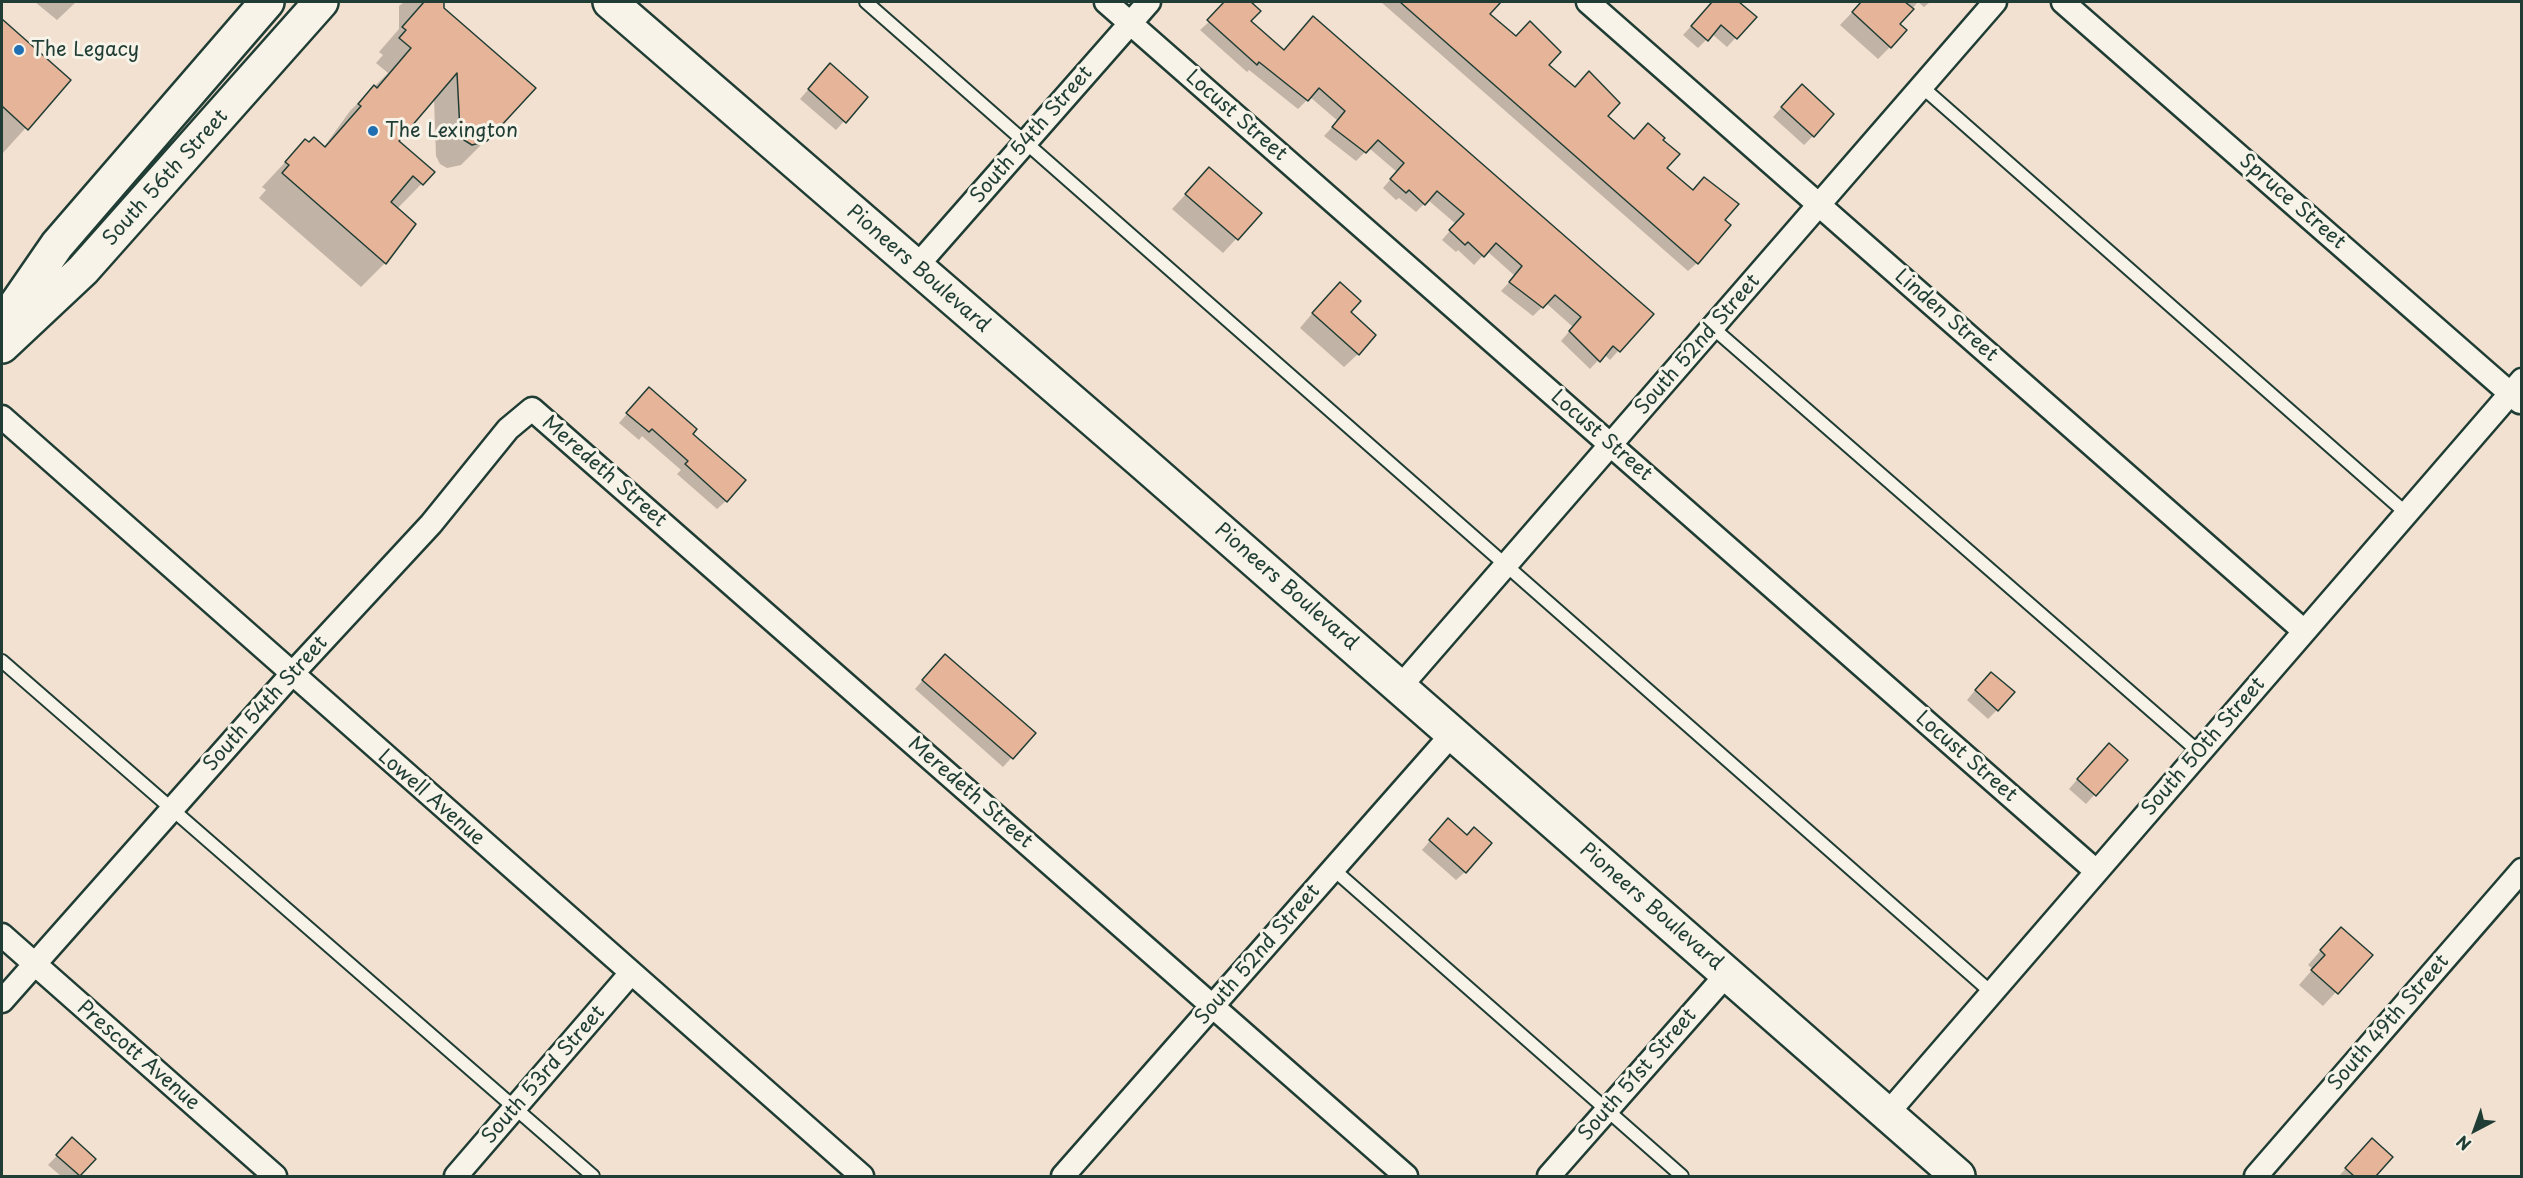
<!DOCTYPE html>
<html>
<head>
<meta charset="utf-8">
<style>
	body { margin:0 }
	#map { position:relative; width:2523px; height:1178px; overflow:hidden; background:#f2e0d0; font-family:"Playpen Sans",sans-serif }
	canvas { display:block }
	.frame { position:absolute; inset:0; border:3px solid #1f3d34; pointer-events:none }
	.north { position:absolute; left:2445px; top:1100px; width:60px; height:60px; -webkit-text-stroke:4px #f7f3e8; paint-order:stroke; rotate:221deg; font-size:16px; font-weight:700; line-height:24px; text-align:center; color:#1f3d34 }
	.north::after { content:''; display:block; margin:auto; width:21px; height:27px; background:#1f3d34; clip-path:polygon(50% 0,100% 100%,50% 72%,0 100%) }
</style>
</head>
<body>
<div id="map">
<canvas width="2523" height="1178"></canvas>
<div class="frame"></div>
<div class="north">N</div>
</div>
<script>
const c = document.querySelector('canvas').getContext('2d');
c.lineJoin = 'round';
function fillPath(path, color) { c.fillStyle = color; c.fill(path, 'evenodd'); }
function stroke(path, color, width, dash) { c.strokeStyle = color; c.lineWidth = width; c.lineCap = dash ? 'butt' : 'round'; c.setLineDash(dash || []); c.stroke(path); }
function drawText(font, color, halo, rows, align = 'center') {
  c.font = font + ' "Playpen Sans",sans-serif'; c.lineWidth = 6; c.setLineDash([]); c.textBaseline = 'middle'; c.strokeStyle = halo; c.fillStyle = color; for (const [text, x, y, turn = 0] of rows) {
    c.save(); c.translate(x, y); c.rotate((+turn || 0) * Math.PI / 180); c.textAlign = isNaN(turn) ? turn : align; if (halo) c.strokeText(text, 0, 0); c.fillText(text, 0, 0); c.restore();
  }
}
const shadow = new Path2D(`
	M35,2H76L57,20Z
	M404,2H442L486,140L461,165L447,168L440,164L436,156L434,98L397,141L433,172L397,209L385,263L361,287L259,198L266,190L262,187L305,141L324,147L350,111L388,73L376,63L383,55L379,52L399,29V6Z
	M1231,2H1255L1249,21L1283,51L1651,314L1610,360L1604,354L1590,369L1561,341L1573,327L1546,303L1533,316L1501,291L1515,276L1487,251L1474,265L1458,250L1456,252L1442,240L1456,224L1428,200L1416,212L1399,198L1396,200L1383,188L1397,172L1369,148L1356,161L1324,136L1338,121L1310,97L1298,109L1249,70L1247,72L1200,30Z
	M1381,2H1499L1488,14L1723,220L1697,263L1688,271Z
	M1713,2H1737L1755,17L1727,47L1712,34L1698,48L1683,35Z
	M1862,2H1930L1924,7L1918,2L1898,24L1890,47L1878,59L1840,25Z
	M2,21L69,80L2,154Z
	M822,74L866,97L836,130L800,99Z
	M1793,95L1813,136L1804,145L1773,117Z
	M1209,169L1260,213L1223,253L1172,209Z
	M1326,297L1349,312L1358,354L1344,367L1300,328Z
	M641,398L690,434L726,501L717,509L677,474L681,470L642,436L639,440L619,423Z
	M936,665L1034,733L1003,767L915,689Z
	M1982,682L1997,710L1988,719L1967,700Z
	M2100,753L2126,760L2086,804L2069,789Z
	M1440,829L1466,836L1465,872L1456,880L1422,850Z
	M2328,942L2370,955L2323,1006L2299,985L2313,969L2308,965Z
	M72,1140L94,1159L78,1176H61L48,1165Z
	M2363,1149L2391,1157L2374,1176H2339Z`);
const building = new Path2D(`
	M424,2H444V8L536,88L487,141L472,145L464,140L460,131L457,73L399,141L435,172L423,185L413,176L391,202L416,224L386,264L282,173L289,165L285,162L305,139L309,142L314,137L325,147L361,106L358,104L374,85L377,88L411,48L399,38L406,30L402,27Z
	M1224,2H1251L1261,11L1251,21L1284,50L1313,16L1654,314L1620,352L1613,346L1600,362L1569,331L1581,317L1555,295L1543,308L1509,282L1522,266L1496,243L1484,257L1468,242L1465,245L1449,230L1464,214L1437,191L1425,205L1409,190L1406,193L1390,179L1404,163L1378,140L1366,153L1332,127L1345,111L1319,88L1308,101L1259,62L1257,65L1207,20Z
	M1400,2H1501L1490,14L1516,36L1530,21L1561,52L1549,65L1575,87L1589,71L1620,103L1608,116L1634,139L1648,123L1665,138L1663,140L1680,154L1667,168L1693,190L1704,177L1739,204L1725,220L1731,225L1698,264Z
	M1712,2H1739L1757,17L1737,39L1721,25L1708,41L1691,26Z
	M1861,2H1905L1914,9L1900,24L1907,30L1891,48L1852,12Z
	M2,19L71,80L28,130L2,106Z
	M830,63L868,97L846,123L808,89Z
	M1802,84L1834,114L1814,137L1781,107Z
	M1209,167L1262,213L1238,240L1185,194Z
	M1340,282L1361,301L1351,312L1376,335L1359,355L1312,313Z
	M649,387L697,429L693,434L746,480L727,502L685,464L688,461L652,429L649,432L626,413Z
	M945,654L1036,733L1013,759L922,680Z
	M1991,672L2015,692L1998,711L1975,690Z
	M2109,743L2128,760L2096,796L2077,779Z
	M1448,818L1467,835L1474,827L1492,843L1466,873L1429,840Z
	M2341,927L2373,955L2338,994L2311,970L2325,955L2320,950Z
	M72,1137L96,1159L80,1176L56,1155Z
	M2372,1138L2393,1157L2376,1176H2354L2345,1168Z`);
const service = new Path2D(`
	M866,2L1992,993
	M1921,86L2406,513
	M1713,328L2199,752
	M2,661L593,1176
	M1333,869L1682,1176`);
const minor = new Path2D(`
	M1106,2L2096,871
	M1588,2L2304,631
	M2063,2L2520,402
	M916,267L1149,2
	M2,417L862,1176
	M1400,687L1995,2
	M2,935L275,1176
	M2,1001L291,675L431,524L508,429L532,409L1406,1176
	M1887,1114L2522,380
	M456,1176L631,973
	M1063,1176L1453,733
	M1549,1176L1727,974
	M2256,1176L2522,870`);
const secondary = new Path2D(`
	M610,2L1141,461L1958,1176
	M2,325L57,245L267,2
	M2,346L83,270L321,2`);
const markers = [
	[19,50,6,"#1f6fb2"],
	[373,131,6,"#1f6fb2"]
];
const poiNames = [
	["The Legacy",31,50],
	["The Lexington",385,131]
];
const streetNames = [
	["Locust Street",1236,116,41],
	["South 54th Street",1032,135,-49],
	["South 56th Street",166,178,-48],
	["Spruce Street",2292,202,41],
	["Pioneers Boulevard",918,269,41],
	["Linden Street",1946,316,41],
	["South 52nd Street",1698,345,-49],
	["Locust Street",1601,436,41],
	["Meredeth Street",604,472,41],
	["Pioneers Boulevard",1286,587,41],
	["South 54th Street",266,704,-48],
	["South 50th Street",2204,747,-49],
	["Locust Street",1966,757,41],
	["Meredeth Street",970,793,41],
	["Lowell Avenue",431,798,41],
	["Pioneers Boulevard",1651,907,41],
	["South 52nd Street",1258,955,-49],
	["South 49th Street",2389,1023,-49],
	["Prescott Avenue",138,1056,41],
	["South 53rd Street",544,1075,-49],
	["South 51st Street",1638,1075,-49]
];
fillPath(shadow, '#0003');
fillPath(building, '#e6b498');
stroke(building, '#1f3d34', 1.5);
stroke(service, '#1f3d34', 16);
stroke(minor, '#1f3d34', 27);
stroke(secondary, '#1f3d34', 38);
stroke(service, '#f7f3e8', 12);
stroke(minor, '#f7f3e8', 22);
stroke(secondary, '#f7f3e8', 33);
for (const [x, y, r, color] of markers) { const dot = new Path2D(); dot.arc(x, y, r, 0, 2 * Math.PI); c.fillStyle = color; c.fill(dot); stroke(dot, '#f7f3e8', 2); }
drawText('20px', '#1f3d34', '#f7f3e8', poiNames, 'left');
drawText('20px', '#1f3d34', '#f7f3e8', streetNames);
</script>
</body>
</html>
